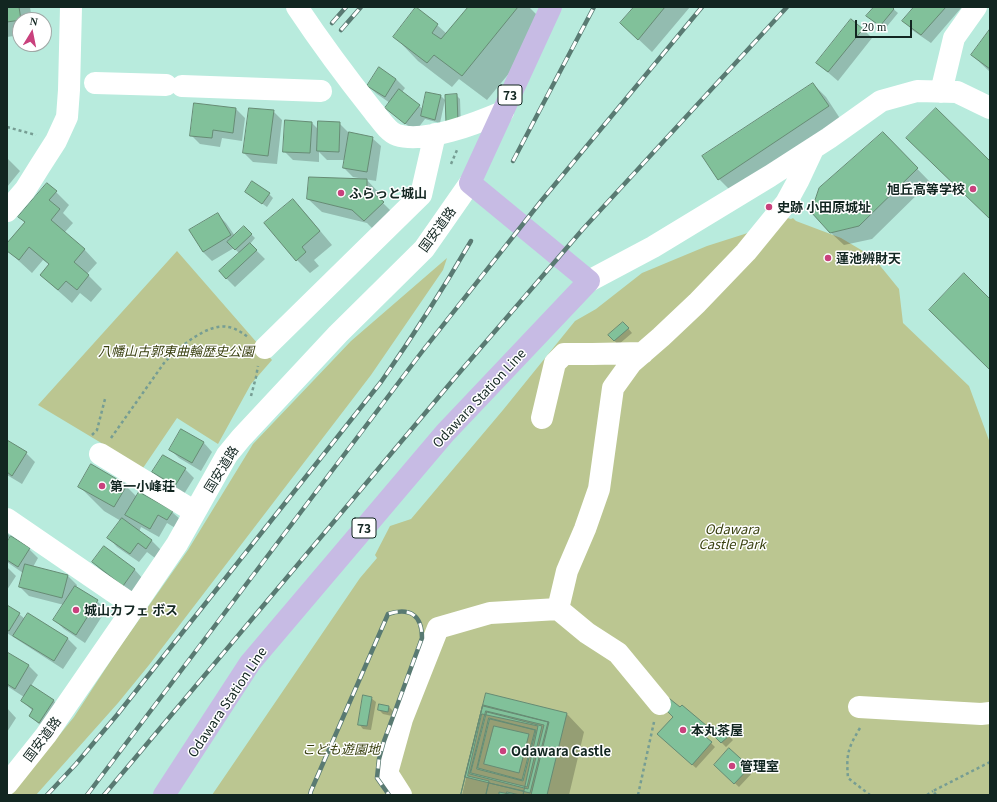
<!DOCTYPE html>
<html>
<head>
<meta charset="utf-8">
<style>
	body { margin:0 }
	#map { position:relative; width:997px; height:802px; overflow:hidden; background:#b8ebdd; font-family:Georgia,serif }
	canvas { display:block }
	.frame { position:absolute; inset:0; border:8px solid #122621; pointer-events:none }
	.north { position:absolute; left:12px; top:12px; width:40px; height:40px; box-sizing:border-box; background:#fff; border:1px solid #a0a8a6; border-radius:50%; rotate:10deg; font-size:11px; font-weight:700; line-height:16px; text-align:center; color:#122621 }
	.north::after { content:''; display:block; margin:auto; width:14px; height:18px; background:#c9417d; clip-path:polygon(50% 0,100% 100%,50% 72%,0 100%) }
	.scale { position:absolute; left:855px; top:20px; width:57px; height:18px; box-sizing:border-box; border:2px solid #122621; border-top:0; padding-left:5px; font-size:12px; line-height:14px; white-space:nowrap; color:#122621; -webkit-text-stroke:3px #fff; paint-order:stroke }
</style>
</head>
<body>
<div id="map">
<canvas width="997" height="802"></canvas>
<div class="frame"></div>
<div class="north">N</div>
<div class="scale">20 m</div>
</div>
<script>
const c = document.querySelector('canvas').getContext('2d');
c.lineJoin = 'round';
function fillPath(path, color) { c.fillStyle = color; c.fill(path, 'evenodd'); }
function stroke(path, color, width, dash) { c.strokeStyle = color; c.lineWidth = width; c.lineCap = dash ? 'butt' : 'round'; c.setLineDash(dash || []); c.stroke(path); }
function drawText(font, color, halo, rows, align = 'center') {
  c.font = font + ' Georgia,"Noto Sans JP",serif'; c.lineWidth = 3; c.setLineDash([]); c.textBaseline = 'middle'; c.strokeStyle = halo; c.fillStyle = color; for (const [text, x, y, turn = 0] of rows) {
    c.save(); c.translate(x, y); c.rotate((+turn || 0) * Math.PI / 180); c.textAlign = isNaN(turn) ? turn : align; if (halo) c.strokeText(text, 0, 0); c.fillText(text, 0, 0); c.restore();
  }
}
const green = new Path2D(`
	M784,217L791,219L793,218L796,221L841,238L873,257L899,289L903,323L969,386L990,443V795H212L360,578L377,558L375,555L390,526L411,519L503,410L575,321L596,309L642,273L707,246L754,231Z
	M177,251L272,360L251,384L218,444L177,418L143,468L38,405Z
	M447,258L443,270L371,375L149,665L118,703L36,795H11L74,717L117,651L188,550L253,444L351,341Z`);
const shadow = new Path2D(`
	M7,7H30L32,20H20V35L7,37Z
	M470,7H529L548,26L487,100L459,79L452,87L418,61L394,36L437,25L447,34Z
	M635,7H690L652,52L635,36Z
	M875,7H891L898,13L884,30L872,20Z
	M916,7H962L931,43L912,30L904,21Z
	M863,29L872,38L838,81L817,63Z
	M990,30V72L972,55Z
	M396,79L405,88L402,92L424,110L441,96L445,100L440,123L425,119L415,132L386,107L390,103L377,94L368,86Z
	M813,84L826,97L841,120L732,192L719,179Z
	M456,95L460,99L461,127H451Z
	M195,104L236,109L245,118L242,141L222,138L220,147L200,144L191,135Z
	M273,111L282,120L277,164L253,162L244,153Z
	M312,123L319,130L339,123L348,132V133L372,138L381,146L376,181L353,177L344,168L346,160H327L319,152V162L293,160L284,151Z
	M896,147L930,182L872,239L844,245L830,232Z
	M7,158L20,171L7,187Z
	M367,180L380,194V200L396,216L378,234L367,223L322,212L308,199Z
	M56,192L69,205L63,213L73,223L64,233L84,249L97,263L87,274L102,289L91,302L80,293L72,303L55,288L41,275L50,265L43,260L32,273L7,250V245L25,223L20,217Z
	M246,192L269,194L273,198L267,207Z
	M293,201L306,214L332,245L314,260L319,266L310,273L297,260Z
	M217,214L226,223L235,236L244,227L255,238L250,244L265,259L235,287L226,278L240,254L234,248L212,261L203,252Z
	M627,327L632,333L618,345L614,340Z
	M182,430L204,443L212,452L201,471L179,458L170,449Z
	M7,441L26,453L35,462L22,484L7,475Z
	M185,469L194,478L184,494L162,481L153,472Z
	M79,486H126L137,497L172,512L181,520L177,529L167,523L159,537L141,527L139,532L152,541L161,550L155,558L147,552L139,562L117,547L109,538L121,521L104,511Z
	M7,533L10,536L7,540Z
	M7,544L29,549L38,558L33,567L68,576L77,585L76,588L97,601L106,610L85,643L64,629L55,620L64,605L29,596L20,587L23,573L7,562Z
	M104,548L135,570L143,579L133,594L102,571L93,562Z
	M7,567L16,576L7,590Z
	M7,607L19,614L25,619L28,614L68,639L77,648L63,669L7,633Z
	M7,653L29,666L38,675L31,686L54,701L63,710L49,731L39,724L30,716L33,711L22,701L24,697L7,686Z
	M486,694L567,714L584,732L569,795H462Z
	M371,698L376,702L371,730L363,729L359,724Z
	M380,705L389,707L393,711L392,716L383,714L379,710Z
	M682,706L711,731L705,737L715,747L696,768L662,738L674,717Z
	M7,708L16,718L7,732Z
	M719,726L733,740L726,747L712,733Z
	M729,750L753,772L739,787L715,765Z`);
const building = new Path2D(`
	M7,7H19L21,20L7,22Z
	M416,7L438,24L432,33L441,39L468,7H518L462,76L434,55L427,63L393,37Z
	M634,7H665L638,40L620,23Z
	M874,7H892L894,9L880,26L866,16Z
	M914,7H946L921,35L902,21Z
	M851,19L863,29L828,72L816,63Z
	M990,29V69L971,55Z
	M379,67L396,79L385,97L367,86Z
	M813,83L829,106L718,180L702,156Z
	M399,89L420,105L405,124L385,108Z
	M426,92L441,95L435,120L421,116Z
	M457,94L458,123H446L445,95Z
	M194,103L236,108L233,133L213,130L212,138L190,136Z
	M249,108L274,110L268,156L243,153Z
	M936,108L990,161V219L906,138Z
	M285,120L312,122L310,153L283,152Z
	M318,121L340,122L339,152L317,151Z
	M349,132L373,137L367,172L343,168Z
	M883,132L918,168L859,226L830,233L811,212L819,188Z
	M309,177L367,179V188L384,202L364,221L352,210L307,199Z
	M252,181L270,193L262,204L245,192Z
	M47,183L57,191L49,200L60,209L51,220L85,249L74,262L89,275L77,290L66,281L58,290L40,275L49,264L29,247L19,260L7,251V243L25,222L18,217Z
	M293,199L320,231L302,247L306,252L296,261L264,223Z
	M218,213L231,235L203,252L189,230Z
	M244,226L252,234L235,250L227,242Z
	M250,243L257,250L226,279L219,271Z
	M964,273L990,299V370L929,310Z
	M623,322L629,328L614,341L608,335Z
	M181,429L204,442L192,463L169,450Z
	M7,440L27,452L12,476L7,472Z
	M163,455L186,468L175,486L152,472Z
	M91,464L127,485L114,507L78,487Z
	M139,492L173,511L167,520L158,515L150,529L125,515Z
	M122,518L152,540L146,549L138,543L130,554L107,538Z
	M11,536L30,548L18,567L7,560V542Z
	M104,546L135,569L123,586L92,562Z
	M25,564L68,575L62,598L19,587Z
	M75,586L98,600L76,635L53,620Z
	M7,605L20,613L9,631L7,630Z
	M28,613L68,638L54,661L13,636Z
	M7,652L29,665L15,689L7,684Z
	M31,685L54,700L39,723L29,716L33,709L21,701Z
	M486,693L567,713L547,795H461Z
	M363,695L372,697L367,726L358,725Z
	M670,699L680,707L682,705L707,726L701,733L712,742L692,765L657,734L673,717L663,707Z
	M379,704L389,706L388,712L378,710Z
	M483,705L549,722L531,795H461Z
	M483,706L548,722L530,793L465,777Z
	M486,711L544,725L528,789L470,774Z
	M487,712L542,726L527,787L471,773Z
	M482,714L538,726L523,795H515L499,792V795H486L489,781L468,776Z
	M489,718L536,730L523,781L477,769Z
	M490,719L535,730L522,780L478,768Z
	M719,725L730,735L721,743L711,733Z
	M494,726L529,734L519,773L484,764Z
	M729,748L750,767L734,784L714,765Z
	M489,783L524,791L523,795H486Z
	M507,792L520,795H506Z`);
const path = new Path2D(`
	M7,127L36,135
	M451,164L457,150
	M251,396L256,377L258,366
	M92,435L97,430L105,399
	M111,438L164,363C176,349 209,322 228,327C236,328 242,333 248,337
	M860,728C848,748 846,754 848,778L870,795
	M638,795L654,722
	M927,795L933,791
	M936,795L933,791L990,762`);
const minor = new Path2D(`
	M297,7C321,43 347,78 374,112C380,119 388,132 397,135C425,144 477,123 503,112
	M95,83L166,85
	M182,86L321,91
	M941,92L954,38L976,7
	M7,211L25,190L40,166L56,141L67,117L69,90L71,7
	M589,281L653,247L770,176L829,138L881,101L917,91L957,92L990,108
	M265,348L421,195L435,134
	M542,418L555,363L564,354H592L643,353
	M100,454L195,512
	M7,519L134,606
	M558,609L567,571L585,529L599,489L613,388L631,363L661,337L697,303L746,252L786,203L798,181L813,149
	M859,707L981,714L990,713
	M7,784L46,735L128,616L177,544L227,455L241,438L338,334L424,249L470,183
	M401,795L387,773L402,719L438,628L490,613L558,609L587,633L618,653L660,704`);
const major = new Path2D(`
	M164,795L250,663L445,433L589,281L470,183L551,7`);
const rail = new Path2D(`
	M332,23L346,7
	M341,30L361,7
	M513,161L594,7
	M47,795L76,764L117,715L381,382C413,336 443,289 471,241
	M87,795L421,353L542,200L702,7
	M104,795L453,380L583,229L787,7
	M310,795L311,791L385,621L388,614C410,607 422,615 422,638L384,741L379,759L377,778L389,795`);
const markers = [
	[973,189,4,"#c9417d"],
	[341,193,4,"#c9417d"],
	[769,207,4,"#c9417d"],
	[828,258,4,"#c9417d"],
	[102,486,4,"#c9417d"],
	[76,610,4,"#c9417d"],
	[683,730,4,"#c9417d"],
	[503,751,4,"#c9417d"],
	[732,766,4,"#c9417d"]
];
const shields = [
	[510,95,24],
	[364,528,24]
];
const shieldNames = [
	["73",510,95],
	["73",364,528]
];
const poiNames = [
	["旭丘高等学校",965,189,"right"],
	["ふらっと城山",349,193],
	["史跡 小田原城址",777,207],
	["蓮池辨財天",836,258],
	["第一小峰荘",110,486],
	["城山カフェ ボス",84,610],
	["本丸茶屋",691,730],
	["Odawara Castle",511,751],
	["管理室",740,766]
];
const streetNames = [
	["国安道路",437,229,-54],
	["Odawara Station Line",479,398,-47],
	["国安道路",221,469,-58],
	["Odawara Station Line",227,702,-56],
	["国安道路",42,739,-53]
];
const parkNames = [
	["八幡山古郭東曲輪歴史公園",176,351],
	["Odawara",732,529],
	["Castle Park",732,544],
	["こども遊園地",341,749]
];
fillPath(green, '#bbc691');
fillPath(shadow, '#0003');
fillPath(building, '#81c19a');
stroke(building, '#668b74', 1);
stroke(path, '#769d93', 2.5, [3, 3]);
stroke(minor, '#fff', 22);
stroke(major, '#c7bbe4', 22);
stroke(rail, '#597a72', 4.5);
stroke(rail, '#fff', 3, [9]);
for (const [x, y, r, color] of markers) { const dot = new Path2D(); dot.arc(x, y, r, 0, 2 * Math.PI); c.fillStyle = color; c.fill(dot); stroke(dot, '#fff', 1.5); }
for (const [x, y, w] of shields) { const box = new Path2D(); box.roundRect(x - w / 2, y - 10, w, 20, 3); c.fillStyle = '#fff'; c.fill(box); stroke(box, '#122621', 1); }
drawText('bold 12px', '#122621', null, shieldNames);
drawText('bold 13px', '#122621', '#fff', poiNames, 'left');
drawText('13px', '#122621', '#fff', streetNames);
drawText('italic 13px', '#39400f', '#fff', parkNames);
</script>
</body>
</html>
